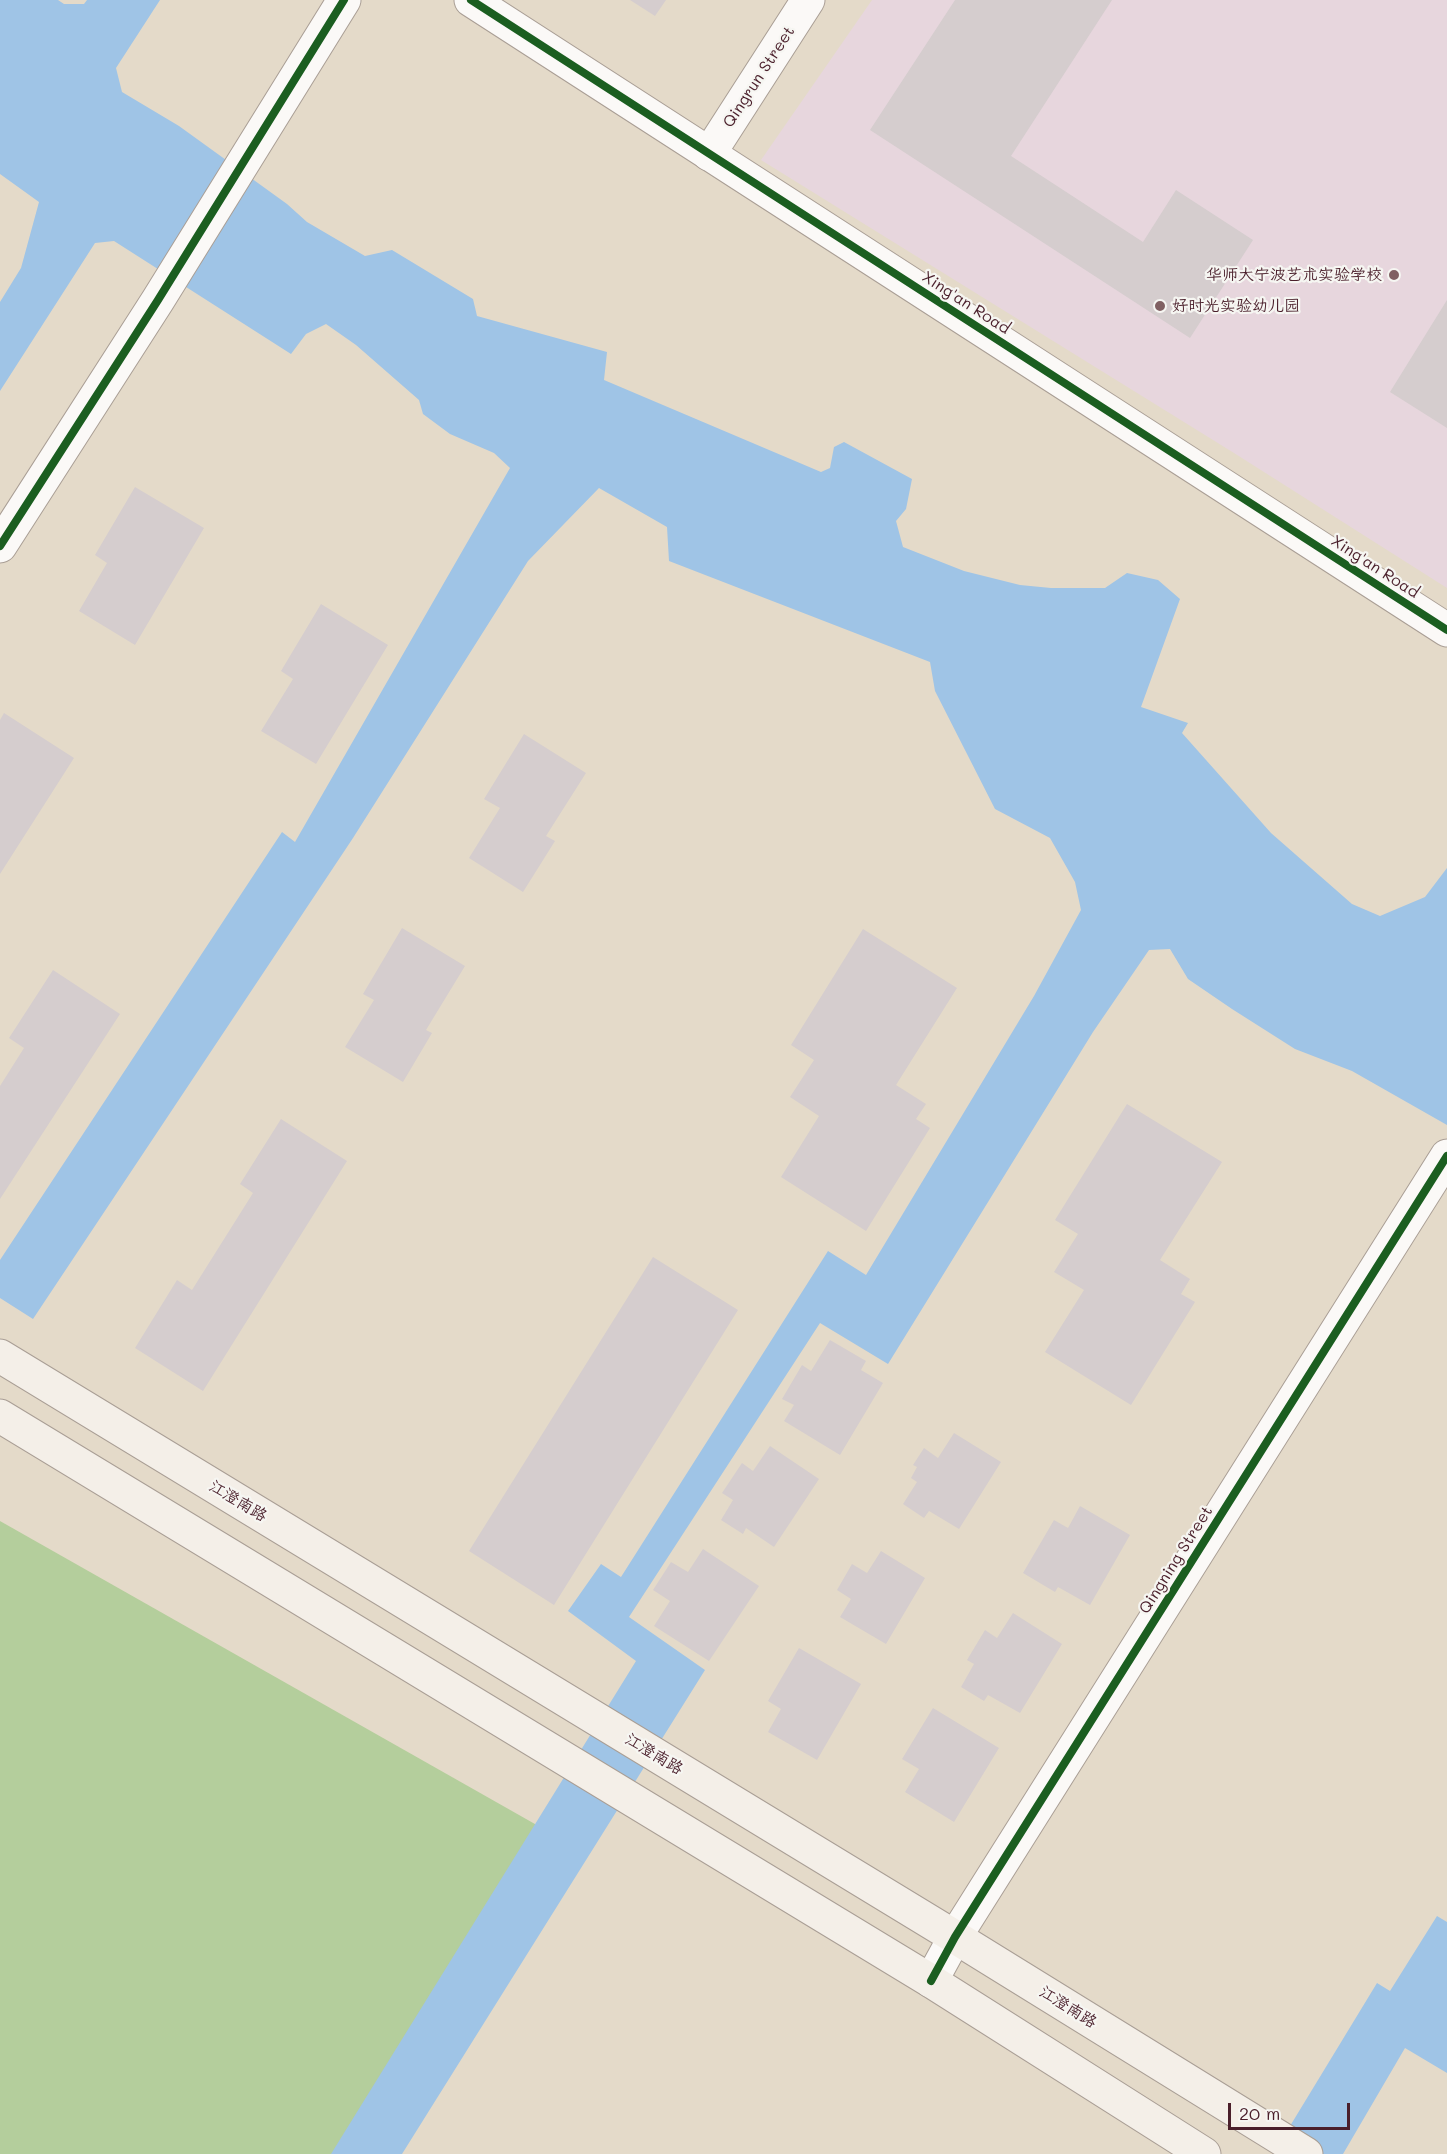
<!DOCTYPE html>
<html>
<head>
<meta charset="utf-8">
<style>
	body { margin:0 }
	#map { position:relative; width:1447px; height:2154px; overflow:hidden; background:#e4dac9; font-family:Mali,sans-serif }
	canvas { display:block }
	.scale { position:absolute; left:1228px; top:2103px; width:122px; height:27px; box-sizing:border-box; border:3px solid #4a1f2b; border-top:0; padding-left:8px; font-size:18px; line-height:21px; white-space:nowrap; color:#4a1f2b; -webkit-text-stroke:4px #f6f6f2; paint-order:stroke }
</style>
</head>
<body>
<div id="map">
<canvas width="1447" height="2154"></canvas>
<div class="scale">20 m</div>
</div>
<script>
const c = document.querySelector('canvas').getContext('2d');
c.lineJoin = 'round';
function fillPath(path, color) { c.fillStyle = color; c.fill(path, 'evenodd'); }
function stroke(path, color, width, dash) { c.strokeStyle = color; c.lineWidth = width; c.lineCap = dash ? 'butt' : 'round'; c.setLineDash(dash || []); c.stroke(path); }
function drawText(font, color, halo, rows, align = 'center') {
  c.font = font + ' Mali,"LXGW WenKai TC",sans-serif'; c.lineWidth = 4.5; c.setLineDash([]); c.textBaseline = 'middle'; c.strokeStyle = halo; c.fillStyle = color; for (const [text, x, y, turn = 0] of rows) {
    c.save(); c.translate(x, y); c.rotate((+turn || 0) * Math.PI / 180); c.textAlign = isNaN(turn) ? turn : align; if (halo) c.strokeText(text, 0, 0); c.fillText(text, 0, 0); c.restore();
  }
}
const built = new Path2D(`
	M872,0H1447V588L1234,453L761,160Z`);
const green = new Path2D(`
	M0,1521L542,1828L372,2154H0Z`);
const water = new Path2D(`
	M0,0H58L64,4H84L87,0H160L116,68L122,92L179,126L287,204L307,222L365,256L392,250L473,299L477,316L607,352L604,380L821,472L830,468L834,447L844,442L912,479L906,509L896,521L903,547L964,571L1020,585L1051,588H1105L1127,573L1158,580L1180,599L1141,707L1188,723L1182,733L1271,833L1352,904L1380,916L1425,897L1447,868V1125L1352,1071L1295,1049L1232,1009L1188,979L1170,949L1149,950L1093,1032L888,1364L820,1323L629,1617L705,1670L402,2154H331L636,1661L568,1611L601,1564L621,1577L828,1251L866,1275L1034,996L1081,910L1075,882L1050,838L995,809L935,691L930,662L669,561L667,527L599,488L528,561L353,838L33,1319L0,1298V1260L282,832L295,842L510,468L494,453L450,434L423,414L419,400L356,345L326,324L306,334L291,354L114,241L95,243L0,391V302L21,268L39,202L0,174Z
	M1437,1916L1447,1922V2073L1405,2048L1343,2154H1273L1377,1983L1390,1991Z`);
const building = new Path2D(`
	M630,0H666L655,16Z
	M955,0H1112L1011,156L1143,242L1176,190L1253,240L1190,338L870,130Z
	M1447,300V428L1390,392Z
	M135,487L204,528L135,645L79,611L107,563L95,555Z
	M321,604L388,645L316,764L261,731L293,679L281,671Z
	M4,713L74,758L0,874V720Z
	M524,734L586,773L546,836L555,841L523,892L469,858L500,808L484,799Z
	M402,928L465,966L426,1030L432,1033L403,1082L345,1047L374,1000L363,994Z
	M863,929L957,988L896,1085L926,1104L916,1119L930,1128L866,1231L781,1177L819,1116L790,1097L814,1060L791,1045Z
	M53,970L120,1014L0,1199V1086L24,1048L9,1038Z
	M1127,1104L1222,1162L1160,1260L1190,1279L1181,1294L1195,1302L1131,1405L1045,1352L1084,1290L1054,1272L1078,1234L1055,1220Z
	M281,1119L347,1161L203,1391L135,1348L177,1280L192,1290L253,1193L240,1184Z
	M653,1257L738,1310L554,1605L469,1551Z
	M830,1340L866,1361L861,1370L883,1383L840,1455L784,1421L794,1405L782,1399L802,1365L811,1371Z
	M954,1433L1001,1462L959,1529L929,1511L924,1518L903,1504L917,1482L911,1478L917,1467L913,1465L924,1448L938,1458Z
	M770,1446L819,1479L774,1547L746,1528L743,1534L721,1520L733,1500L722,1493L742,1463L753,1471Z
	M1080,1506L1130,1535L1090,1605L1058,1587L1055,1592L1023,1573L1054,1520L1068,1528Z
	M703,1549L759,1586L709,1661L654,1626L670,1601L653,1590L671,1562L688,1572Z
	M881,1551L925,1578L886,1644L840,1617L851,1599L837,1590L852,1564L867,1573Z
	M1013,1613L1062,1644L1020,1713L988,1695L984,1701L961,1687L974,1664L967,1660L985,1630L997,1638Z
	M799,1648L861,1684L817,1760L768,1732L781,1709L768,1701Z
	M933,1708L999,1748L954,1822L905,1792L919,1769L902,1759Z`);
const minor = new Path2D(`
	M709,154L808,0
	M0,546L158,300L344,0
	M931,1981L955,1937L1447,1156`);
const tertiary = new Path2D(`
	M471,0L1447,630`);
const secondary = new Path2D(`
	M0,1356L955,1937L1306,2154
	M0,1416L931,1981L1204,2154`);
const cycleway = new Path2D(`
	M471,0L1447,630
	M0,546L158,300L344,0
	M931,1981L955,1937L1447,1156`);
const markers = [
	[1394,275,6,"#806062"],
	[1160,306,6,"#806062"]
];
const streetNames = [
	["Qingrun Street",759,77,-57],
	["Xing'an Road",966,303,33],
	["Xing'an Road",1375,567,33],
	["江澄南路",238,1501,31],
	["Qingning Street",1176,1560,-58],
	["江澄南路",654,1754,31],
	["江澄南路",1068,2007,32]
];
const poiNames = [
	["华师大宁波艺术实验学校",1382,275],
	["好时光实验幼儿园",1172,306,"left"]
];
fillPath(built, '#e7d6dd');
fillPath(green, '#b4ce9c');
fillPath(water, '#9fc4e6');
fillPath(building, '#d5cdce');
stroke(minor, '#a99e95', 35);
stroke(tertiary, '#a99e95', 35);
stroke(secondary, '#a99e95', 35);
stroke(minor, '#fbf9f7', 33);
stroke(tertiary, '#fbf9f7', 33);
stroke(secondary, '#f4efe8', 33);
stroke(cycleway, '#1b5e20', 8);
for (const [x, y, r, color] of markers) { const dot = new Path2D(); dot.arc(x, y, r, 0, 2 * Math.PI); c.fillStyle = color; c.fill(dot); stroke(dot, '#f6f6f2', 2); }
drawText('16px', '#4a1f2b', '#f6f6f2', streetNames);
drawText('16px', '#4a1f2b', '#f6f6f2', poiNames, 'right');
</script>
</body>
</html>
